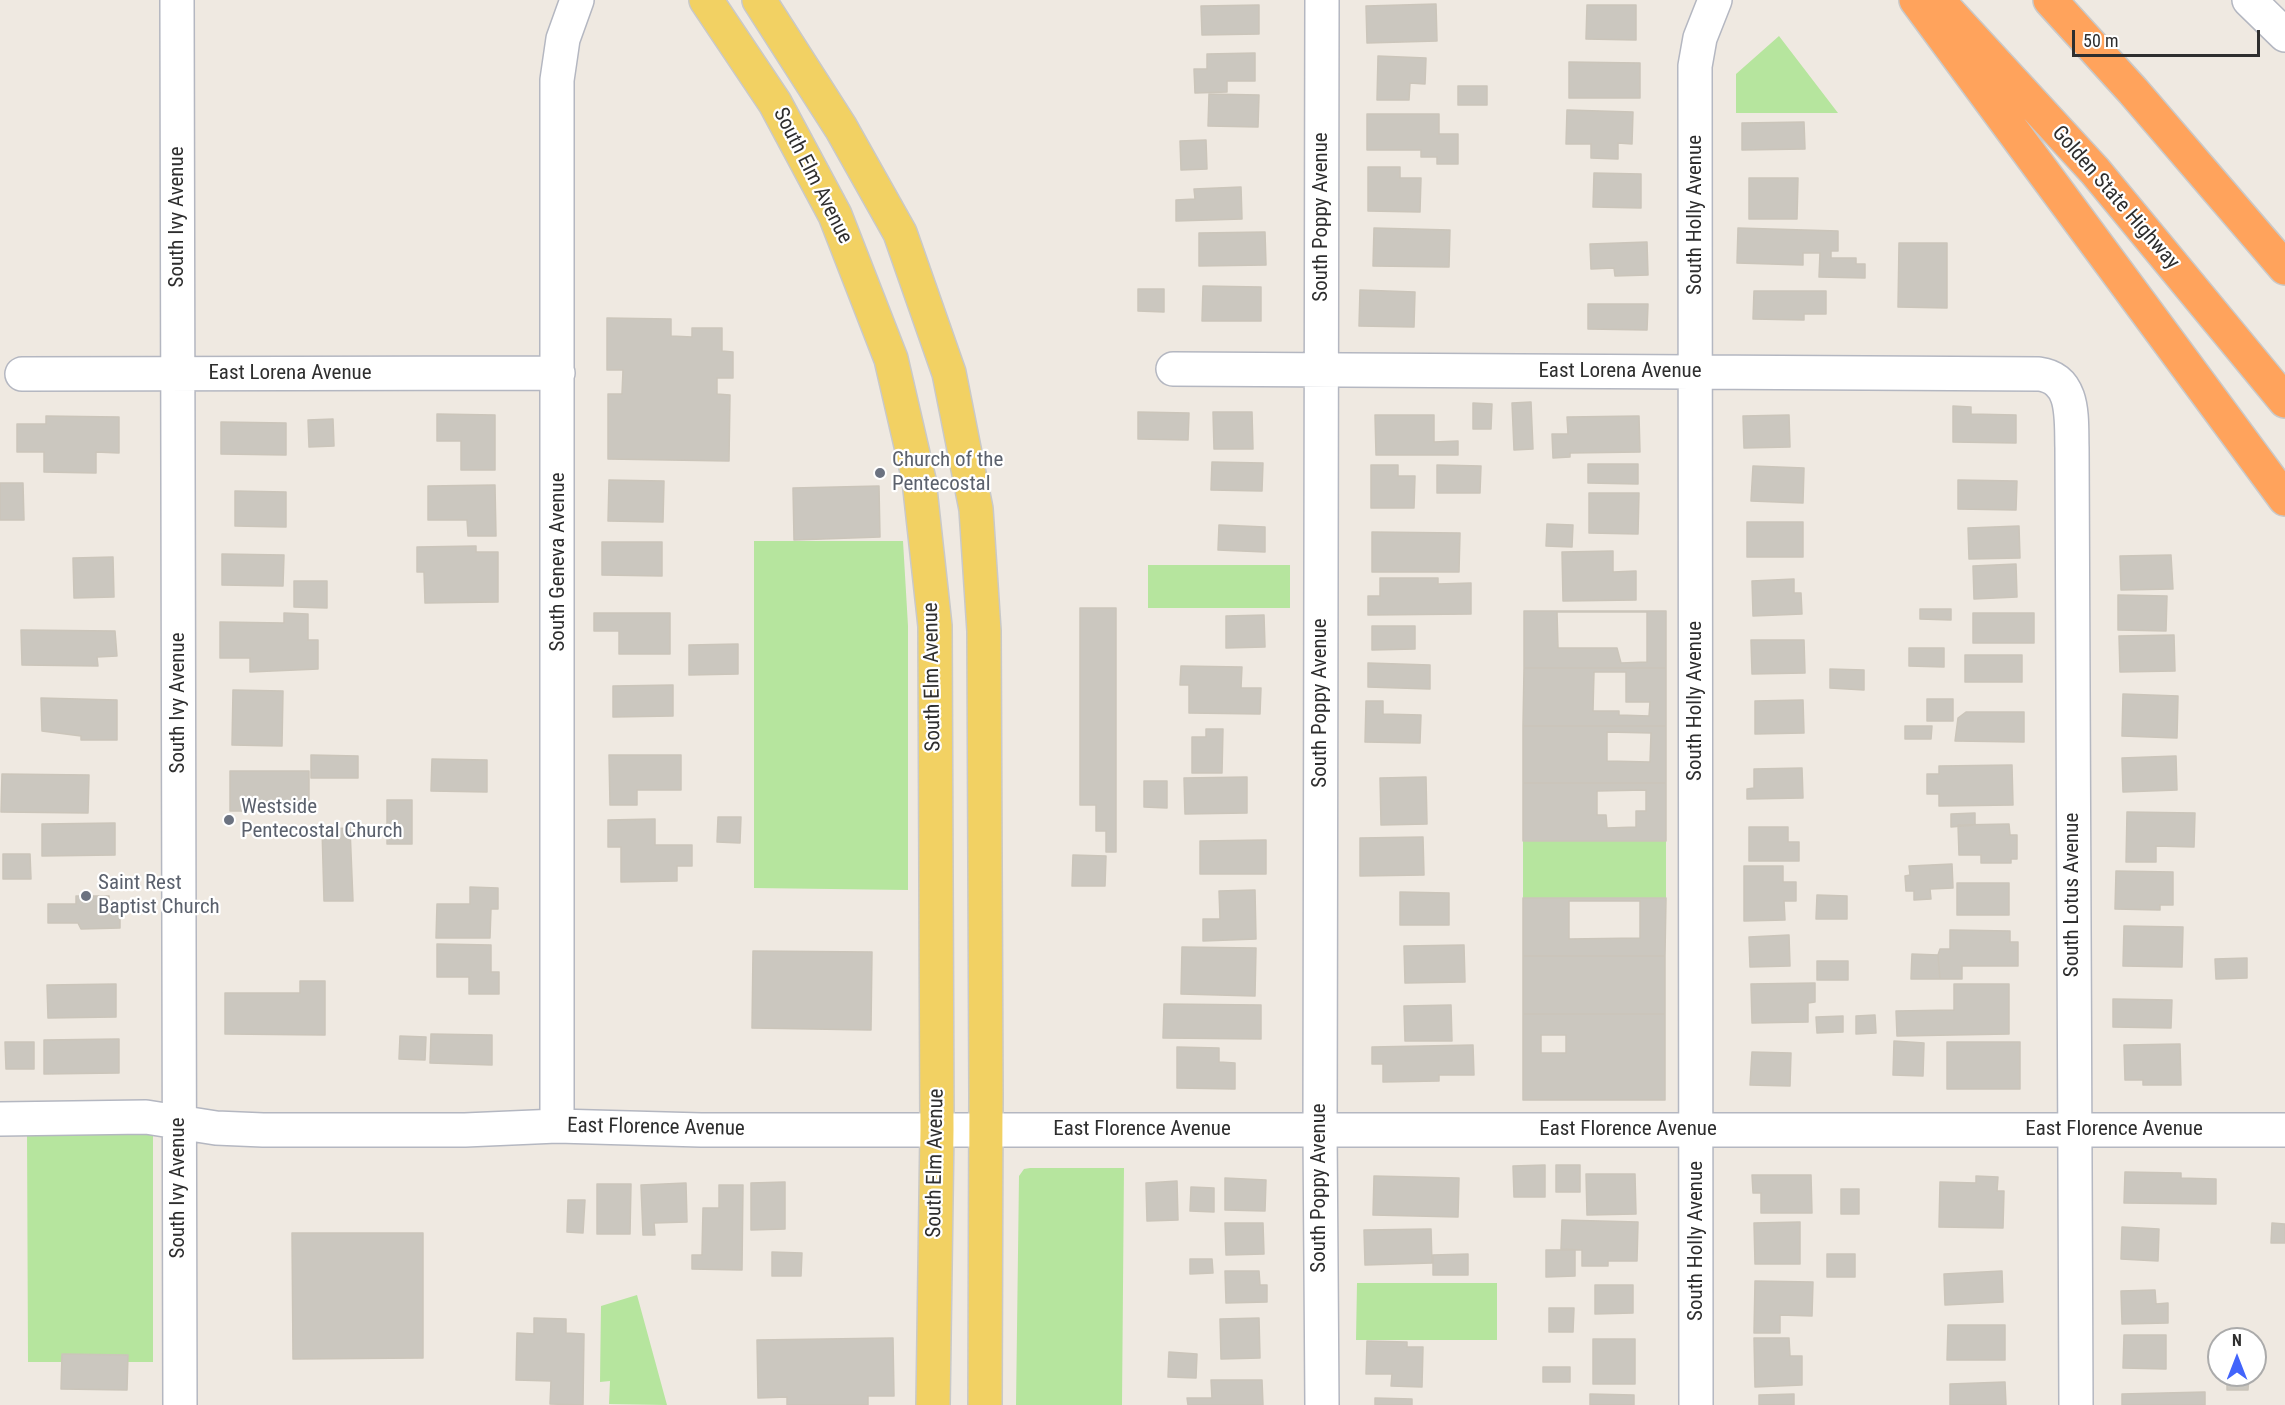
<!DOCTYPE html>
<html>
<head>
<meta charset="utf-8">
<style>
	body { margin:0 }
	#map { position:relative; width:2285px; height:1405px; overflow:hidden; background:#efe9e1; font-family:"Roboto Condensed",sans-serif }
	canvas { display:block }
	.north { position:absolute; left:2207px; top:1327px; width:60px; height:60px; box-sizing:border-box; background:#fff; border:2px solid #ababab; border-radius:50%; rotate:0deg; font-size:16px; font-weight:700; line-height:24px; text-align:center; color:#2e2e2e }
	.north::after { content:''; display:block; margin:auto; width:21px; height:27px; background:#4264fb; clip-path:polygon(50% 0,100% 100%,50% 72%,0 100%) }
	.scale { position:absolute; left:2072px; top:30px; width:188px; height:27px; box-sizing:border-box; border:3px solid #2e2e2e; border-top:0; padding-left:8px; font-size:18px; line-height:21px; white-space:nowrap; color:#2e2e2e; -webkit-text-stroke:4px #fff; paint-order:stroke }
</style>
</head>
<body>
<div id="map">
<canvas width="2285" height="1405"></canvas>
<div class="north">N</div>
<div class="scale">50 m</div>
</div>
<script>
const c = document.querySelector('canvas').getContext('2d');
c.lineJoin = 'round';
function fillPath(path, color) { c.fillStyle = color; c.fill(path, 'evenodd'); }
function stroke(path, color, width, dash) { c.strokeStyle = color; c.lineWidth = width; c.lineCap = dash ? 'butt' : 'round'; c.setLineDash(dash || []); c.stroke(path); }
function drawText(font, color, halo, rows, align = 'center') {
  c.font = font + ' "Roboto Condensed",sans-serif'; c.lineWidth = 4.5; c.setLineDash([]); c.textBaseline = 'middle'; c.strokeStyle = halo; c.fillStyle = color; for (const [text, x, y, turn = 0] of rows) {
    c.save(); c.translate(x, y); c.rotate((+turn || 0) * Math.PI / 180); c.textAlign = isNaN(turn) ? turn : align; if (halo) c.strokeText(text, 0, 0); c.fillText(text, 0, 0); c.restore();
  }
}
const green = new Path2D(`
	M1779,36L1838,113H1736V74Z
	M754,541H903L908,626V890L754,888Z
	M1148,565H1290V608H1148Z
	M1523,841H1666V898H1523Z
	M153,1132V1362H28L27,1133Z
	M1030,1168H1124L1122,1405H1016L1019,1176L1024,1169Z
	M1357,1283H1497V1340H1356Z
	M637,1295L667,1405L609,1404L610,1381L600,1382L601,1306Z`);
const building = new Path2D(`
	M1436,4L1437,41L1367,43L1366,6Z
	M1259,5V34L1202,35L1201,6Z
	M1587,5H1636V40L1586,39Z
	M1255,53V81H1227V92L1195,93L1194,69H1207V54Z
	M1378,56L1426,58L1425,84L1410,83L1409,100H1377Z
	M1569,62L1640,63V98H1569Z
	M1458,86H1487V105H1458Z
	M1209,94L1259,95L1258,127L1208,126Z
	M1567,110L1633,112L1632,144L1618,143V159L1591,158V144H1566Z
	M1367,114H1439V134H1458V164H1437V157H1421V150H1367Z
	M1804,122L1805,149L1742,150V123Z
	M1206,140L1207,169L1181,170L1180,141Z
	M1368,167H1400V178H1421L1420,212L1368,211Z
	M1594,173L1641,174V208L1593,207Z
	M1749,178H1798L1797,219H1749Z
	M1241,187L1242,219L1176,221V200L1195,199L1194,189Z
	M1374,228L1450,230L1449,267L1373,266Z
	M1738,228L1838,231V251H1831V258H1856V264H1865V278L1819,277L1820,253H1803V265L1737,263Z
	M1265,232L1266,265L1199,266V233Z
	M1647,242L1648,275L1615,276L1614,268L1591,269L1590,244Z
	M1899,243H1947V308L1898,307Z
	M1203,286L1261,287V321H1202Z
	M1138,289H1164V312L1138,311Z
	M1360,290L1415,292L1414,327L1359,326Z
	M1754,291H1826V314H1804V320L1753,319Z
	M1588,304H1648L1647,330L1588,329Z
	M607,318L671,319V336L692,337V328H722V351L733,352V378H717V394L730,395L729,461L608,459V394H622L623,370H607Z
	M1531,402L1533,449L1514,450L1512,403Z
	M1473,403L1492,404L1491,429H1473Z
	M1953,406L1971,407V414L2016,415V443L1953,442Z
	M1138,412L1189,413L1188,440L1138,439Z
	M1213,412H1252L1253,449H1214Z
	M437,414L495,415V470H461V441H437Z
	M1375,415H1434V442L1458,441V455H1376Z
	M1789,415L1790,447L1744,448L1743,416Z
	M46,416L119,417V453L96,452V473L44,472V452H17V424H46Z
	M1639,416L1640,452L1570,453V457L1553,458L1552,434H1568L1567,417Z
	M333,419L334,446L309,447L308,420Z
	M221,422L286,423V455L221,454Z
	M1212,462L1263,463L1262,491L1211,490Z
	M1588,464H1638V484L1588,483Z
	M1371,465H1398V476H1415L1414,508H1371Z
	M1437,465L1481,466L1480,493H1437Z
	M1753,466L1804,468L1803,503L1751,501Z
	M609,480L664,481L663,522L608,521Z
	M1958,480L2017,481L2016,510L1958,509Z
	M0,483H23L24,520H0Z
	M495,485L496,536H468L467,520H428V486Z
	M879,486L880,537L794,540L793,488Z
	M235,491L286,492V527L235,526Z
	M1589,493H1639L1638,534L1589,533Z
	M1747,522H1803V557H1747Z
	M1547,524L1573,525L1572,547L1546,546Z
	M1219,525L1265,527V552L1218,550Z
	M2019,526L2020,558L1969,559L1968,528Z
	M1372,532L1460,533L1459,572H1372Z
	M602,542H662V576L602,575Z
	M476,546V552H498V602L425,603L424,572H417V547Z
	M1613,551V572L1636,571V600L1563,601L1562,552Z
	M222,554L284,555L283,586L222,585Z
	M2171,555L2173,589L2121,590L2120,556Z
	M113,557L114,597L74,598L73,558Z
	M2016,564L2017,597L1974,599L1973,566Z
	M1380,578H1438V584L1471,583V614L1368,615V596H1380Z
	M1794,579V593H1801L1802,614L1753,616L1752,581Z
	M294,581H327V608L294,607Z
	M2118,595L2167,596L2166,631L2118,630Z
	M1080,608H1116V852H1106V831H1096V805H1080Z
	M1920,609H1951V620L1920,619Z
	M1524,611H1666V668H1524Z
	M1557,612H1647V662L1621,663L1617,648H1558Z
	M284,613L308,614V640H318V669L250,672V658H220V622L284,623Z
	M594,613H670V654H619V631H594Z
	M1973,613H2034V643H1973Z
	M1264,615L1265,647L1226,648V616Z
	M1372,626H1415V649L1372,650Z
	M21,630L115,631L117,656L97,657L98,666L22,665Z
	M2174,635L2175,671L2120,672L2119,636Z
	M1751,640H1804L1805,673L1752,674Z
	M738,644V674L689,675V645Z
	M1909,648H1944V667L1909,666Z
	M1965,655H2022V682H1965Z
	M1368,663L1430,665V689L1368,687Z
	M1181,666L1242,667L1241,688H1261L1260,714L1189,713V685H1180Z
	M1524,668H1666V726H1523Z
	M1830,669L1864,670V690L1830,688Z
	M1594,672H1626V702H1650L1649,716L1619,715V711H1593Z
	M673,685V716L613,717V686Z
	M233,690L283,691L282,746L232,745Z
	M2123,694L2178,696L2177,738L2122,736Z
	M41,698L117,700V740H81V736L42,731Z
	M1927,699H1953V721H1927Z
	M1803,700L1804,733L1755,734V701Z
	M1366,701H1383V714L1421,715L1420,743L1365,742Z
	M1966,712H2024V742L1955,741L1958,718Z
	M1523,726H1666V783H1523Z
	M1905,726H1932L1931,739H1905Z
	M1206,729H1223L1222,773H1192V737H1206Z
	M1607,732L1651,733L1650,762L1607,761Z
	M311,755L358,756V778H311Z
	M609,755H681V790H637V805H610Z
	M2176,756L2177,790L2123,792L2122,758Z
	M432,759L487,760V792L431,791Z
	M2012,765L2013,805L1939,806V794H1927V774H1939V766Z
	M1802,768L1803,798L1747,799V789L1754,788V769Z
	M230,771H309V811H230Z
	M2,774L89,775L88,813L1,812Z
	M1247,777V813L1185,814L1184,778Z
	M1426,777L1427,824L1381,825L1380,778Z
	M1144,781H1167V808L1144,807Z
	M1523,783H1666V841H1523Z
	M1646,790V811H1636V827L1607,828L1606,815H1597V791Z
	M387,800H412V844H387Z
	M2127,812L2195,813L2194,847L2156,846V862H2126Z
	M1975,813V825L1951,827V814Z
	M718,817H741L740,843L717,842Z
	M655,819V845H692V866H677V881L621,882V847H608V820Z
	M115,823V855L42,856V824Z
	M2009,824L2010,835H2017V859H2011V863H1981V855H1959L1958,825Z
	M1749,827H1788V842H1799V861H1749Z
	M350,828L353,901H324L322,829Z
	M1423,837L1424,875L1360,876V838Z
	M1266,840V874H1200V841Z
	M3,854H30L31,879H3Z
	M1073,855L1106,856L1105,886H1072Z
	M1952,864L1953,888L1930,889L1931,899L1914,900V891H1906L1905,876L1910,875L1909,866Z
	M1744,866H1783V882H1796V901H1784L1785,920L1744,921Z
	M2116,871L2173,872V905H2160V910L2115,909Z
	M1957,883H2009V915H1957Z
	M470,887L498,888V909H491L490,938H436L437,904H470Z
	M1255,890L1256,939L1203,941V919H1220L1219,891Z
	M1400,892L1449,893V925H1400Z
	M1817,895L1847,896V919H1816Z
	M76,896H109V905H120V928L81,929L78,923H48V904H76Z
	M1523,898H1666L1665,956H1523Z
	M1569,901H1640V938L1569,939Z
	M2124,926L2183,927L2182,967L2123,966Z
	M1950,930L2010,931V942H2018V966H1962V979H1940L1938,955L1940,949H1950Z
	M1789,935L1790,966L1750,967L1749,937Z
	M437,944L491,945V972H499V994H469V977H437Z
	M1464,945L1465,982L1405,983L1404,946Z
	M1182,947L1256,948L1255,996L1181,994Z
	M753,951L872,952L871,1030L752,1028Z
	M1912,954L1938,955L1940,979H1911Z
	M1523,956H1665V1014H1523Z
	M2247,958V978L2216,979L2215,959Z
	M1817,961H1848V980H1817Z
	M300,981H325V1035L225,1034V993H300Z
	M1815,983V1002L1808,1003V1022L1752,1023L1751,984Z
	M116,984V1017L48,1018L47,985Z
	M1954,984H2009V1034L1897,1036L1896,1011L1954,1010Z
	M2113,999L2172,1000L2171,1028L2113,1027Z
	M1164,1004L1261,1005V1039L1163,1038Z
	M1451,1005L1452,1041H1405L1404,1006Z
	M1523,1014H1665V1100H1523Z
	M1875,1015L1876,1033L1856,1034V1016Z
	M1843,1016V1032L1817,1033L1816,1017Z
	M431,1034L492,1035V1065L430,1063Z
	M1541,1035H1566V1053H1541Z
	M400,1036L426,1037L425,1060L399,1059Z
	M119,1039V1073L44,1074V1040Z
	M1894,1041L1924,1043L1923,1076L1893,1075Z
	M5,1042H34V1069H6Z
	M1947,1042H2020V1089H1947Z
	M2180,1044L2181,1085H2143V1080H2125L2124,1045Z
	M1473,1045L1474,1075H1439V1081L1383,1082V1064H1372V1047Z
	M1177,1047L1219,1048V1062L1235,1063V1089L1177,1088Z
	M1752,1052L1791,1053L1790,1086L1750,1085Z
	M1545,1165V1197H1514L1513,1166Z
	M1556,1165H1580V1192H1556Z
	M2125,1172L2181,1173V1178L2216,1179V1204L2124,1203Z
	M1586,1174H1635L1636,1214L1587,1215Z
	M1752,1175H1811L1812,1213H1761V1193H1753Z
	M1374,1176L1459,1178L1458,1217L1373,1215Z
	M1976,1176L1998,1177L1997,1191H2004L2003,1228L1939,1227L1940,1182L1976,1183Z
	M1225,1178L1266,1180L1265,1211L1225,1210Z
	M1177,1181L1178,1220L1147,1221L1146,1183Z
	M785,1182V1229L751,1230V1183Z
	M686,1183L687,1222L654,1223L655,1235H643L641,1185Z
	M597,1184H631L630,1234H597Z
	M719,1185H743L742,1270L692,1269V1255H702L703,1208H719Z
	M1191,1187L1214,1188V1212L1190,1211Z
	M1841,1189H1859V1214H1841Z
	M568,1200H585L583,1233L567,1232Z
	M1562,1220L1638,1222L1637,1261H1608V1266H1582V1250L1561,1249Z
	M1800,1222V1264H1755L1754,1223Z
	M1225,1223H1263L1264,1254L1226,1255Z
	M2272,1223L2285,1224V1243H2271Z
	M2122,1227L2159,1229L2158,1261L2121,1259Z
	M1431,1229L1432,1263L1365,1265L1364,1230Z
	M292,1233H423V1358L293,1359Z
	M1546,1250H1575V1276L1546,1277Z
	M772,1252L802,1253L801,1276H772Z
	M1468,1254V1275H1433V1255Z
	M1827,1254H1855V1277H1827Z
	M1190,1259H1212L1213,1273L1190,1274Z
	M1225,1271H1259L1260,1285H1267V1302L1226,1303Z
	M2002,1271L2003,1302L1945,1305L1944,1274Z
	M1755,1281L1813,1282L1812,1316L1780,1315V1333H1754Z
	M1595,1285H1633V1313L1595,1314Z
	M2155,1290L2156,1304L2168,1303V1323L2122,1324L2121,1291Z
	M1549,1308H1574L1573,1332H1549Z
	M534,1318L566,1319V1333L584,1334L583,1405L550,1404L551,1381L516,1380L517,1333L534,1334Z
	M1259,1318L1260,1358L1221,1359L1220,1319Z
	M1948,1325H2005V1360H1947Z
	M2124,1335H2166V1369L2123,1368Z
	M893,1338L894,1396H868V1405H787V1397L758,1398L757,1340Z
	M1754,1338H1789L1790,1356H1802V1385L1755,1387Z
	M1593,1339H1635V1384H1593Z
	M1367,1341L1407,1342V1347H1423L1422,1387L1391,1386L1392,1374H1366Z
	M1169,1352L1197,1354L1196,1378L1168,1377Z
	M62,1354L128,1355L127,1390L61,1389Z
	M1543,1367H1570V1382H1543Z
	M2227,1375H2249L2248,1390H2227Z
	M1211,1380H1262L1263,1405H1188L1187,1398H1212Z
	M2005,1382L2006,1405H1950V1384Z
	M2205,1392V1405H2122V1394Z
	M1590,1394L1634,1395V1405H1590Z
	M1794,1394V1405H1759V1395Z
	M1375,1398L1412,1399V1405H1375Z`);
const minor = new Path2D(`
	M177,0L180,1405
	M1322,0L1320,1130L1322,1405
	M2249,0L2285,35
	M1173,369L2039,374C2076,379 2071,419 2072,448L2076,1405
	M22,374L558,373
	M0,1119L146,1117L216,1128L263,1130H465L557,1126L701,1130H2285
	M557,1126V80L563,39L577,0
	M1696,1405L1695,66L1700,38L1715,0`);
const major = new Path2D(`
	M706,0L775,103L835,215L891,359L919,480L935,626L937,1130L933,1405
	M759,0L841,128L900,233L949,373L976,509L984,631L986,1095L985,1405`);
const highway = new Path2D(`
	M1916,0L2285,499
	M2050,0L2133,91L2285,268
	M1943,6L2095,171L2285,401`);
const markers = [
	[880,473,6,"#6b7280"],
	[229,820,6,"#6b7280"],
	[86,896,6,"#6b7280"]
];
const streetNames = [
	["South Elm Avenue",812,176,63],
	["Golden State Highway",2115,198,49],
	["South Holly Avenue",1696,215,-90],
	["South Ivy Avenue",178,217,-90],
	["South Poppy Avenue",1322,217,-90],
	["East Lorena Avenue",1620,372],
	["East Lorena Avenue",290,374],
	["South Geneva Avenue",559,562,-90],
	["South Elm Avenue",933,677,-91],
	["South Holly Avenue",1696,701,-90],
	["South Ivy Avenue",179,703,-90],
	["South Poppy Avenue",1321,703,-90],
	["South Lotus Avenue",2073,895,-90],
	["East Florence Avenue",656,1128,1],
	["East Florence Avenue",1142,1130],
	["East Florence Avenue",1628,1130],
	["East Florence Avenue",2114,1130],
	["South Elm Avenue",936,1163,-89],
	["South Ivy Avenue",179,1188,-90],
	["South Poppy Avenue",1320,1188,-90],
	["South Holly Avenue",1697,1241,-90]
];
const worshipNames = [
	["Church of the",892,461],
	["Pentecostal",892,485],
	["Westside",241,808],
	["Pentecostal Church",241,832],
	["Saint Rest",98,884],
	["Baptist Church",98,908]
];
fillPath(green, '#b6e59e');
fillPath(building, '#cbc7bf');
stroke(building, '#cbc5ba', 1.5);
stroke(minor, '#b4b7c1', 36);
stroke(major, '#c9c9c9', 36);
stroke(highway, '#c9c9c9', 36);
stroke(minor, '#fff', 33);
stroke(major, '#f2d163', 33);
stroke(highway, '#ffa35c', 33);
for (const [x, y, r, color] of markers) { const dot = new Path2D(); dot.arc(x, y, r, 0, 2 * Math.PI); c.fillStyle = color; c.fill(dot); stroke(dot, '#fff', 2); }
drawText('21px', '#2e2e2e', '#fff', streetNames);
drawText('21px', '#5b616d', '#fff', worshipNames, 'left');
</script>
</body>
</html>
